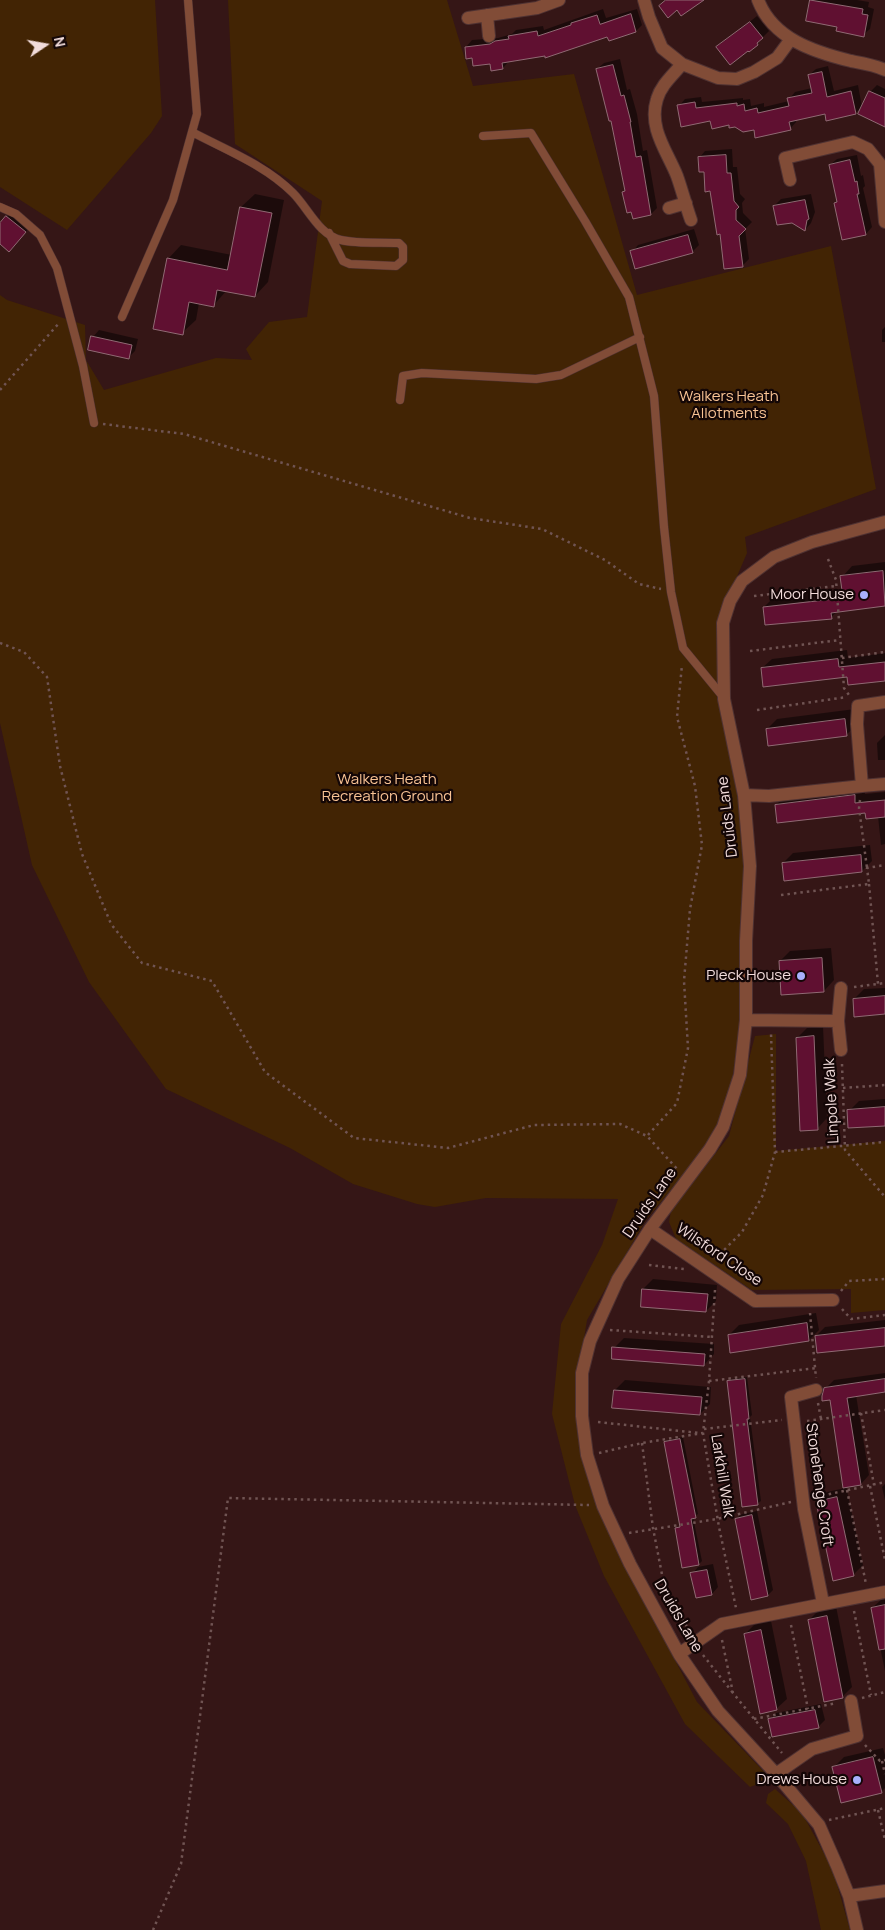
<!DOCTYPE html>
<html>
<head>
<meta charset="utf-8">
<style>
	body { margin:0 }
	#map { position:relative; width:885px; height:1930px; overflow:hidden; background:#351616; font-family:Manrope,sans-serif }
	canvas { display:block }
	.north { position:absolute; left:20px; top:20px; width:50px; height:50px; -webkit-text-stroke:4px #130606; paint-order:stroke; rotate:78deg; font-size:14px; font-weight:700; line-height:20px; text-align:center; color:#f2dcdb }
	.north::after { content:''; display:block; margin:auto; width:18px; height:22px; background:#f2dcdb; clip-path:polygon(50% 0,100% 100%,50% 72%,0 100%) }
</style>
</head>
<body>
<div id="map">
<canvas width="885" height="1930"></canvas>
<div class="north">N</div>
</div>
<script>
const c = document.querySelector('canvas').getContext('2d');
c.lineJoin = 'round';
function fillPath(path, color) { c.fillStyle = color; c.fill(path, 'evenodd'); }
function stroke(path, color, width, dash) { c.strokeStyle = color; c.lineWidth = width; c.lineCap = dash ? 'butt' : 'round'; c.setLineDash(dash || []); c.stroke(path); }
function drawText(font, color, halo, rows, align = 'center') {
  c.font = font + ' Manrope,sans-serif'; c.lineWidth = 4.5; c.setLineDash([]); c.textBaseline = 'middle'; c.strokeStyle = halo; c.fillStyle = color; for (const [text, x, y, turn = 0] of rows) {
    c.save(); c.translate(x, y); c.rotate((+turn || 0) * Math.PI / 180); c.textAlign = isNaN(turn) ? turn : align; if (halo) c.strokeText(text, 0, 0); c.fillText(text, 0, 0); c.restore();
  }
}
const green = new Path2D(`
	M0,0H155L162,116L151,133L67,230L0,187Z
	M228,0H447L473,86L574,74L637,295L831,246L876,489L745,537L747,553L717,623L721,699L735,779L743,838L744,865L741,1023L732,1080L724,1110L714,1132L689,1168L646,1220L587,1320L575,1393L577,1431L590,1487L624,1563L697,1702L771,1779L750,1787L685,1724L604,1576L575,1505L552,1414L561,1324L602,1245L618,1199L486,1198L435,1207L417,1204L353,1184L290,1148L166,1089L89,982L32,865L0,723V295L7,300L85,325L86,360L104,390L216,358L252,360L246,349L269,322L307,317L322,201L235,144Z
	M776,1034V1151L885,1141V1310L851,1313V1289L752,1290L676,1239L669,1222L671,1211L729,1136L755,1036Z
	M775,1789L802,1813L833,1870L850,1930H821L806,1861L788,1824L766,1803L768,1794Z`);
const shadow = new Path2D(`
	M812,0H857L869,2L868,7L874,9L870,29L863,35L838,27L808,20Z
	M603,9L606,18L637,9L642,25L636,31L608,36L546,55L509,61L503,68L473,57L466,47L472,40L498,38L512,34L516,30L543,26L544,30Z
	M757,16L769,31L749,51L718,47Z
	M620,59L627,90L630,89L637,114L643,151L647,150L657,208L651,214L624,192L626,190L612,119L597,69L604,63Z
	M828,66L834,91L858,85L862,107L855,113H826L796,120V122L790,129L754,128L711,119L679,106L685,99L701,97L702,102L743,98V100L750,99L751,106L764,103V107L789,101V99L795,92L812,88L809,75L816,69Z
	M877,85L885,89V126L870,92Z
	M732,149L733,167H737L740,194L745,199L742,203L743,213L752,222L745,229L749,259L742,266L721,233L712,190L706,171L699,158L705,151Z
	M857,155L861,176L863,175L865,186L863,188L872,227L866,234L835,203L838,201L830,165L837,159Z
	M255,194L284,200L268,282L255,296L227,290L213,306L199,303L196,320L182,333L168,259L181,245L232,255L241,207Z
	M811,194L815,212L811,223L805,230L774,206L781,199Z
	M13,210L32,225L15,244L0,243V225Z
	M694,229L699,245L692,252H632L638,245Z
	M885,327V342H882V330Z
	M99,330L138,339L135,351L129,357L93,337Z
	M885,562V605L838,611L831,617L764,607L774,597L843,590L842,577L852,566Z
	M847,650L848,658L885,653V679L762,668L772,659Z
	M855,709L857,725L846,735L767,729L777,719Z
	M885,735V760H878L877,743Z
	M864,787L865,794L885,792V844L881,845L878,816L866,812L776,805L786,795Z
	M870,845L872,861L862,871L783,863L793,853Z
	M831,948L834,980L824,991L780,961L790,951Z
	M885,988V1013L854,999L864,989Z
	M823,1026L827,1118L817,1129L797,1038L807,1028Z
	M885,1099V1125L849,1111L859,1101Z
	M653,1279L717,1285L716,1301L706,1311L643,1289Z
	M816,1313L819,1330L809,1340L729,1335L739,1325Z
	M885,1320V1344L816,1336L825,1327Z
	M624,1338L714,1344V1354L704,1365L614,1348Z
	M885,1373V1391L856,1395L869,1475L861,1484L846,1486L863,1565L853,1575L817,1502L827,1492L845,1488L831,1399L825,1389L834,1380Z
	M747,1377L752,1415L750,1417L761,1501L758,1503L728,1382L731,1379Z
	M625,1380L711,1387L710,1404L700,1414L615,1390Z
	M683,1437L698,1514L693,1517L702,1561L699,1564L676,1529L681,1525L665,1443L668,1440Z
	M885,1484V1500L882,1487Z
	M757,1511L773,1590L768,1595L736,1519L742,1514Z
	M713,1564L718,1587L712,1594L692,1574L698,1567Z
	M883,1598H885V1671L872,1608Z
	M836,1606L852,1687L842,1697L809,1620L819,1610Z
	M771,1621L787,1699L776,1709L745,1634L755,1624Z
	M821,1704L825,1720L818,1727L770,1719L776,1713Z
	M883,1748L885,1755V1788L881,1792L834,1767L844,1757Z`);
const building = new Path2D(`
	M666,0H704L681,16L677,10L668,18L659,6Z
	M810,0L863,9L862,14L868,15L864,37L836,31L837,27L806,21Z
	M631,14L636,32L609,41L607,37L545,58V56L502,63L503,69L491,71L490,64L473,66L472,58L466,59L465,47L490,44L495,41L509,39L508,36L537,31L538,36L571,25V23L597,15L600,24Z
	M750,22L763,38L757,43L758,45L749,52L748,51L730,65L716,47Z
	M613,65L621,96L624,95L631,122H630L636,157L641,156L651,215L633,219L631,212L627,213L622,192L625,191L611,121H609L596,69Z
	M822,72L827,97L851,91L856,114L826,121L825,114L789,122L791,130L755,138L754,130L743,132L735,127L729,128V125L712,129L710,121L681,127L677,105L695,102L696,108L737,103V106L744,104L745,111L757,108L758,113L789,106L787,98L812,93L808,75Z
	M869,91L885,98V127L858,114Z
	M726,155L727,173H731L734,201L739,207L736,210V220L746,229L739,236L743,267L724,269L720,234L717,235L710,191L705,192L704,172H699L698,157Z
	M850,160L855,182L857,181L859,194H857L866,235L842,240L834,203L837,202L829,165Z
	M805,200L809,219L807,220L805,231L792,223L777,225L773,206Z
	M240,207L272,213L255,297L217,290L214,307L189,302L183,335L153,329L167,258L227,270Z
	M6,216L26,232L9,252L0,244V223Z
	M688,235L693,253L635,269L630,251Z
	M91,336L132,345L129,359L88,350Z
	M883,571L885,606L831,613L832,619L765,625L763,607L843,598L840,576Z
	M838,659L839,667L885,662V681L848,685L847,677L763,687L761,668Z
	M845,719L847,736L768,746L766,729Z
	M855,795V803L885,800V817L866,819L865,813L777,823L775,805Z
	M861,855L862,872L784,881L782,863Z
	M822,958L824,992L781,995L779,961Z
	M885,996V1014L854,1017L853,999Z
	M814,1036L818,1130L800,1131L796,1038Z
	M885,1107V1126L848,1128L847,1110Z
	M642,1289L708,1294L706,1312L641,1307Z
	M807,1323L809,1341L730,1353L728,1335Z
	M885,1328V1346L817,1353L815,1336Z
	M612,1347L705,1354L704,1366L612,1359Z
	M745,1379L749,1419H747L758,1505L742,1507L727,1381Z
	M885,1379V1392L847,1398L861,1485L843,1488L830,1400L822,1401V1396L824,1388Z
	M614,1390L702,1397L700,1415L612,1408Z
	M680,1439L696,1518L691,1519L699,1565L682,1568L675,1528L680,1527L664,1442Z
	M837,1497L854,1576L833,1581L816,1502Z
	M752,1515L768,1596L751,1600L735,1519Z
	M707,1570L712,1595L696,1598L690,1573Z
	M885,1605V1649L879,1650L871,1608Z
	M827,1616L843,1698L824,1702L808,1620Z
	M761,1630L777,1710L760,1714L744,1634Z
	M815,1710L819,1728L772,1737L768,1719Z
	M873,1757L882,1793L841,1803L832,1767Z`);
const path = new Path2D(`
	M0,390L60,322
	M103,424L184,434L470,518L542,529L605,560L639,584L661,589
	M828,559L836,580L844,688L849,695
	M754,596L836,586
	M0,643L24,652L47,677L60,766L82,854L111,924L142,963L212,981L265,1072L354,1138L448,1148L534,1125L620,1124L647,1136L679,1171
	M750,651L840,640
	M842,658L885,652
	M757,710L847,697
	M860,800L859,808L867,868
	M869,884L878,984
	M781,895L869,884L867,868L885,865
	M854,987L885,983
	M842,1064L845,1150L885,1197
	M843,1088L885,1085
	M648,1135L677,1103L688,1048L684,981L690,909L702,845L695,786L677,717L682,665
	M775,1152L885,1142
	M715,1259L742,1232L763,1195L775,1152L771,1033
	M649,1265L684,1269
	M715,1290L709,1381L703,1433L719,1527L736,1608
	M841,1291L849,1281L885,1279
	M842,1309L851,1319L885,1315
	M810,1313L816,1378
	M610,1330L712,1337
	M709,1381L816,1368
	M818,1403L821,1419
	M861,1413L874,1485
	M807,1421L885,1410
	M598,1422L699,1433
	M704,1429L782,1420
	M642,1443L653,1528L665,1590L689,1630
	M599,1453L642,1443L703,1433
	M870,1486L885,1560
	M847,1490L866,1584
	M816,1497L885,1482
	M629,1533L717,1519L791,1502
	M854,1611L871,1695
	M791,1625L808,1709
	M722,1640L733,1693L782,1753
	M703,1655L733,1693
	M862,1698L885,1692
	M754,1719L837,1703
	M865,1745L880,1761L885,1760
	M882,1761L885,1774
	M878,1810L885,1840
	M829,1820L885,1808
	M153,1930L181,1864L228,1498L589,1505`);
const service = new Path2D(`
	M192,132C226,150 265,165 293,193C308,208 319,235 341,240C357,244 381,242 399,243L403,247V260L396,266L350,264L343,261L329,233
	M483,136L531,133L585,221L629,297L654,396L664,527L671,592L683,648L724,698
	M0,207L16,214L40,235L57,268L83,366L94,423
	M122,317L173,200L197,114L188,0
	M400,400L403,376L422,373L536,379L561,375L640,337`);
const minor = new Path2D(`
	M644,0L649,17L662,48L682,64L718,78L737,79L754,72L777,58L791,39
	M758,0C773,39 814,52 851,61C862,63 875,65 885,70
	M487,15L489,36
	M468,18L537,8L559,0
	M682,64C673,75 661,85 657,99C648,128 667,151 677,176C682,190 686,206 691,220
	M790,180L785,158L853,142L868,149L880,164L885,222
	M669,208L686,203
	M862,786L885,784
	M744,795L769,796L862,786L857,724L858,706L885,702
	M841,988L838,1021L841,1050
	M746,1020L838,1021
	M650,1229L755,1301L833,1300
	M816,1390L791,1397L804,1509L823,1603
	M679,1654L722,1624L885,1592
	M776,1774L812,1749L857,1736L851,1701
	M849,1896L885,1891
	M857,1930L849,1896L837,1866L819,1825L776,1774L718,1711L679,1654L630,1564L603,1506L587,1455L582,1416V1373L590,1341L618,1279L650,1229L710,1149L723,1127L740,1075L746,1020V941L750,866L744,795L724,699L723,623L730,601L742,581L774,557L812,542L885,522`);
const markers = [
	[864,595,5,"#a8b0fc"],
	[801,976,5,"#a8b0fc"],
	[857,1780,5,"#a8b0fc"]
];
const parkNames = [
	["Walkers Heath",729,397],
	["Allotments",729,414],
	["Walkers Heath",387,780],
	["Recreation Ground",387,797]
];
const poiNames = [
	["Moor House",854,595],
	["Pleck House",791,976],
	["Drews House",847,1780]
];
const streetNames = [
	["Druids Lane",728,817,-97],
	["Linpole Walk",832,1101,-93],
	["Druids Lane",650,1203,-55],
	["Wilsford Close",719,1255,34],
	["Larkhill Walk",722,1476,81],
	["Stonehenge Croft",819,1485,82],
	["Druids Lane",678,1616,60]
];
fillPath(green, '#422404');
fillPath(shadow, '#0007');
fillPath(building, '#601031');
stroke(building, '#906a74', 1);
stroke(service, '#4f3232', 9);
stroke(minor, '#4f3232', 14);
stroke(path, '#705453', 2.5, [2.5, 4]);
stroke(service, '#814c37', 8);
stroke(minor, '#814c37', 12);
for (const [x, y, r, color] of markers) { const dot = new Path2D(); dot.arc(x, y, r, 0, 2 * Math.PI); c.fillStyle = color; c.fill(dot); stroke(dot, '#130606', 2); }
drawText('15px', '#f9c394', '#130606', parkNames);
drawText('15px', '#f2dcdb', '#130606', poiNames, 'right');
drawText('15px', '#f2dcdb', '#130606', streetNames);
</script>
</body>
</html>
